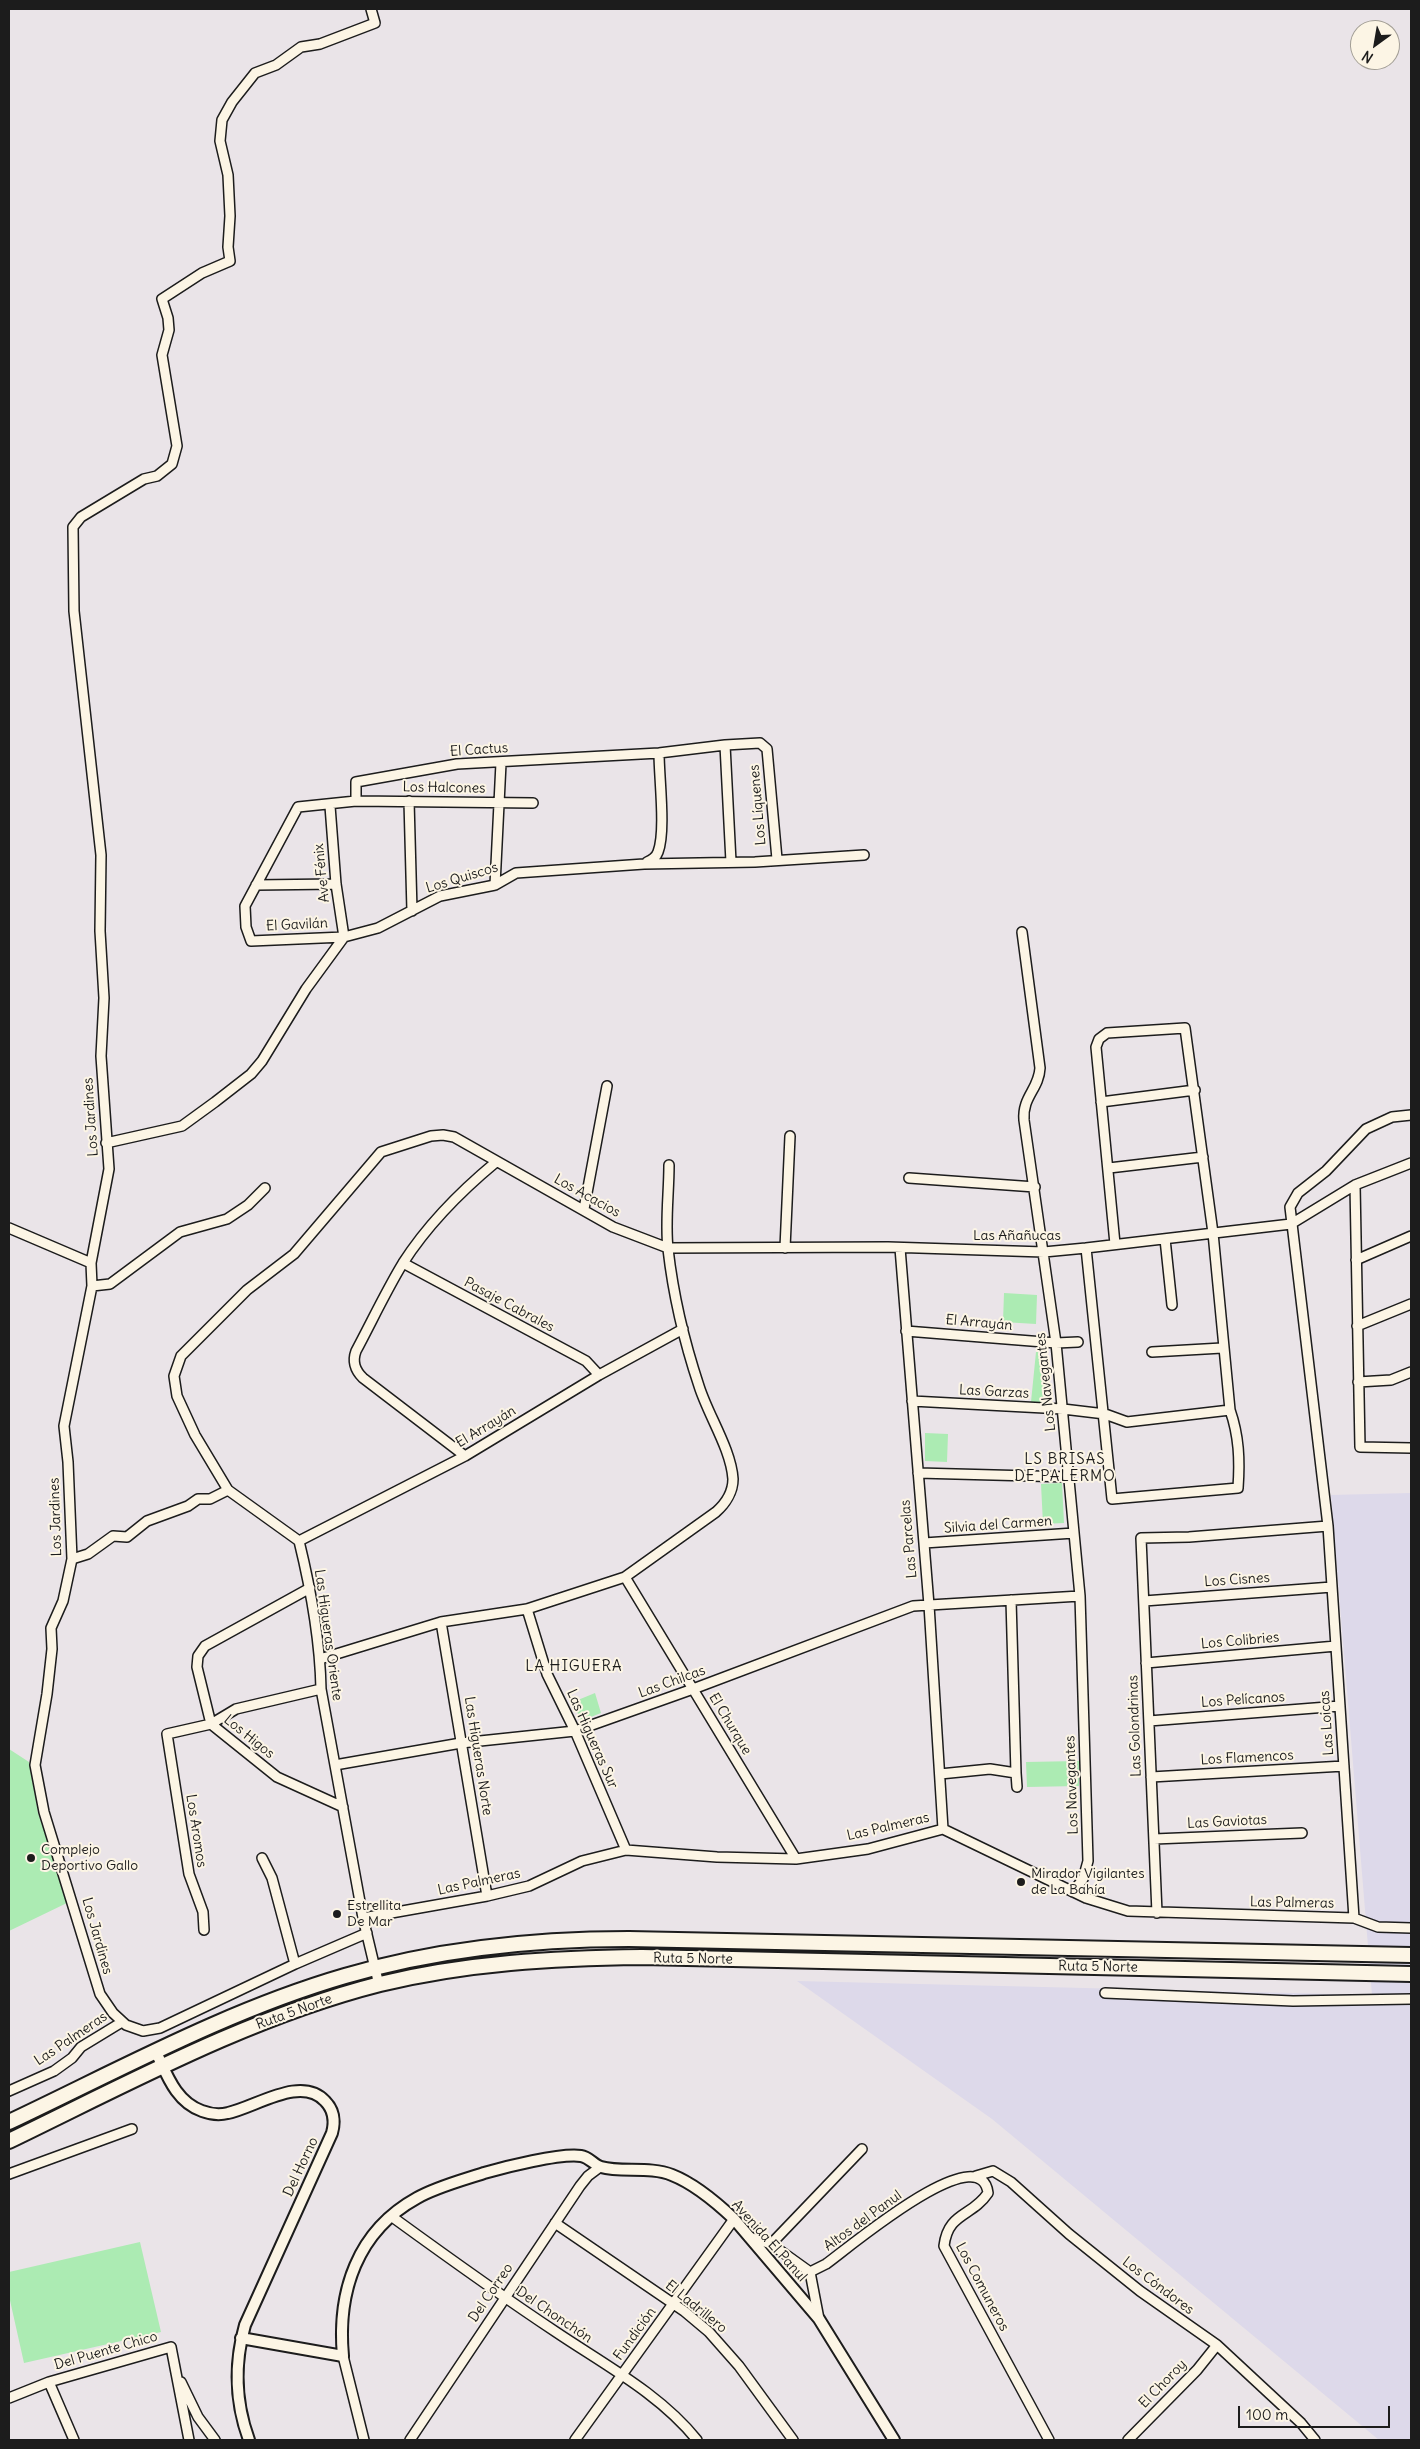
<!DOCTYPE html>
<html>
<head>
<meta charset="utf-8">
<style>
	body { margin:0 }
	#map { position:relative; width:1420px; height:2449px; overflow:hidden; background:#eae4e8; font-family:Delius,sans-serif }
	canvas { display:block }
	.frame { position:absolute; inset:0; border:10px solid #1c1c1c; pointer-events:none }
	.north { position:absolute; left:1350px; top:20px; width:50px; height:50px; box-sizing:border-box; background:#fcf5e5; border:1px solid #a29e95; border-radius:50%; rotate:212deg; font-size:14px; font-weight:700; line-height:20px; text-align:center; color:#1c1c1c }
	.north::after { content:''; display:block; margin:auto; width:18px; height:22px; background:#1c1c1c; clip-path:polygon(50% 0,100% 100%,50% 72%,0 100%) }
	.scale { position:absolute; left:1238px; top:2406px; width:152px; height:22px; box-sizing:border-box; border:2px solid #1c1c1c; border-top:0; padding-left:6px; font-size:15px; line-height:18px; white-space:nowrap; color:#1c1c1c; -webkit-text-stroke:4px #fcf5e5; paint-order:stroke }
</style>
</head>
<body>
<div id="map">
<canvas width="1420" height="2449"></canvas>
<div class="frame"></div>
<div class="north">N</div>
<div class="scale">100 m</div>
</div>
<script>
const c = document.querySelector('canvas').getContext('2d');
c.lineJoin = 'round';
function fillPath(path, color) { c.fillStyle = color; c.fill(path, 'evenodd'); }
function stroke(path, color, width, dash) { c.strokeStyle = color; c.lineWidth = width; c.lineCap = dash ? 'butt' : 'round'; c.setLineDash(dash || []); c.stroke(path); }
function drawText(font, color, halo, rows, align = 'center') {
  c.font = font + ' Delius,sans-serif'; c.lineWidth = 4; c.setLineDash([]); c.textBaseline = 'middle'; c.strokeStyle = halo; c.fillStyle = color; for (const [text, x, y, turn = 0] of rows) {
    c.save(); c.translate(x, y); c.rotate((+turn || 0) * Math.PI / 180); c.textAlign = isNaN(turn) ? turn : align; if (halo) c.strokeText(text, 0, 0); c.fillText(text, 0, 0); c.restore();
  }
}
const built = new Path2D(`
	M1411,1493V2440H1379L992,2119L797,1981L1372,1995L1331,1495Z`);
const green = new Path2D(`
	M1004,1293L1037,1295L1036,1324L1003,1322Z
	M1036,1352H1041L1050,1404L1031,1402Z
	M925,1433L948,1434L947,1462L925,1461Z
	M1062,1483L1064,1523L1043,1524L1041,1484Z
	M595,1693L601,1713L581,1721L573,1702Z
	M9,1749L29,1762L38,1813L69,1902L9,1931Z
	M1079,1761V1786L1027,1787L1026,1762Z
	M140,2242L161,2332L24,2363L9,2296V2272Z`);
const minor = new Path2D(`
	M725,745L731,862
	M356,801L533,803
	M409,801L412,911
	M330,806L336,884L344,937L251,941L246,927L245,906L298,807L356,801V782L457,764L659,753L725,745L760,743L767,749L777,859
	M647,862C652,860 656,858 658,852C666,831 659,778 659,753
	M256,885L336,884
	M495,885L501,763
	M1022,932L1040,1068C1039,1089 1022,1097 1024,1120L1056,1343L1080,1596L1088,1861L1083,1879L1073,1892
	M1101,1102L1195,1090
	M106,1143L182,1126L215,1102L251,1074L262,1061L306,989L344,937L378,928L440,896L495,885L516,873L644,864L755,862L864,855
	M1109,1168L1203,1157
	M909,1178L1035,1187
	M1355,1185L1360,1447L1411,1448
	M584,1209L607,1086
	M9,1228L91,1263
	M1165,1239L1172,1305
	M785,1248L790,1136
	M900,1248L929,1605L943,1829
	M1086,1248L1112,1499L1238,1488C1240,1460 1239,1436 1230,1410L1213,1233L1185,1028L1107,1033L1099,1039L1096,1047L1115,1244
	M1356,1260L1411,1236
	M403,1263L586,1361L599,1375
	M92,1286L110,1284L180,1232L227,1219L248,1205L265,1188
	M1357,1326L1411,1304
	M906,1331L1056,1343L1078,1342
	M1152,1352L1222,1348
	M1358,1382L1391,1380L1411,1372
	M912,1401L1063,1409L1105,1414L1127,1422L1230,1410
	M465,1456L363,1378C355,1370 352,1362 356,1351C372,1321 386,1291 403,1263C428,1224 461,1191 496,1162
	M918,1473L1069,1477
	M299,1541L465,1456L599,1375L683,1329
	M924,1543L1074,1533
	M72,1559L88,1554L113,1536L127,1537L147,1521L188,1506L198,1499H210L228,1490
	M625,1577L796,1859
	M310,1588L205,1646L198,1656L197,1667L211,1724L277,1777L343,1807
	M1011,1600L1016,1773
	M1144,1601L1332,1587
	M527,1609L547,1674L575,1731L626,1850
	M441,1622L487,1896
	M320,1659L441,1622L527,1609L625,1577L716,1512C725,1504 733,1492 733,1479C731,1449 708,1415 699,1386C685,1344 673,1293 668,1249C665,1222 669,1193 669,1165
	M1146,1663L1336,1646
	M1149,1721L1340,1706
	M335,1765L461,1743L575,1731L693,1689L913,1606L1080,1596
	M940,1774L990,1769L1016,1773L1017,1787
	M1151,1777L1344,1766
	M1154,1839L1302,1833
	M262,1858L272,1878L295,1964
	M1157,1913L1141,1538L1189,1537L1328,1526
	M363,1918L487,1896L529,1886L582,1861L626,1850L717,1857L796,1859L868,1849L943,1829L1086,1898L1128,1911L1354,1918L1378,1927L1411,1928
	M1354,1918L1328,1526L1290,1207L1298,1193L1326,1171L1366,1129L1392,1117L1411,1115
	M204,1930L203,1912L189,1874L167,1734L211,1724L236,1709L321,1689
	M367,1933L295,1964L160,2028L143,2031L126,2025L113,2013L100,1994L44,1812L35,1765L47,1694L52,1649L51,1628L63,1601L72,1559L68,1462L64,1426L92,1286L91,1263L109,1169L101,1056L104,998L100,931L101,855L74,611L73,527L81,517L144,479L157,476L172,464L177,446L162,355L169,330L168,318L162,299L202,273L230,261L228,247L230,216L228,175L220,141L222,120L232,102L255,73L276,65L301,47L320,44L375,23L371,9
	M379,1985L363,1918L321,1689C320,1639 311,1590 299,1541L228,1490L195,1435L177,1396L174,1376L181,1356L247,1290L294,1254L381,1152L431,1136L443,1135L454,1137L613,1227L668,1248L888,1247L1044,1252L1086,1248L1291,1224L1355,1185L1411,1163
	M1105,1993L1293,2001L1411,1999
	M9,2091L54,2071L72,2058L81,2047L122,2022
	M9,2174L132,2129
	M976,2176L993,2171L1011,2182L1069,2234L1140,2291L1217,2345L1301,2423L1315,2440
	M391,2216C446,2256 500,2295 556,2332C605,2365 660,2394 697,2440
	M555,2223L684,2311L709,2332L739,2366L793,2440
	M749,2237L771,2244L862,2149
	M771,2244L810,2272L819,2319
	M810,2272L826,2264C846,2250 981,2135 988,2193C972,2217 948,2212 944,2246L1049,2440
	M343,2356L364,2440
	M49,2382L74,2440
	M181,2382L198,2417L215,2440
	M9,2398L49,2382L171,2347L189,2440
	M410,2440L580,2186L588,2176L600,2167
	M575,2440L734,2219
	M1128,2440L1197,2370L1217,2345`);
const tertiary = new Path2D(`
	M156,2052C167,2075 176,2102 202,2111C210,2114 220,2115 228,2113C256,2107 301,2075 325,2101C334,2110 335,2122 332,2133L245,2325C234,2364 235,2402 249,2440
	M241,2338L343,2356C337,2292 357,2231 417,2198C436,2187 463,2180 484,2173C505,2167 560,2153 581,2156C589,2157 594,2165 601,2167C621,2173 650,2166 672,2175C695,2184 716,2202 734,2219L819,2319L894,2440`);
const trunk = new Path2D(`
	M9,2122C119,2070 228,2010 345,1976C437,1949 534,1939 629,1939L1411,1955
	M9,2141C129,2083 250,2017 380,1984C466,1963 554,1958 642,1957L1411,1974`);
const markers = [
	[31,1858,5,"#1c1c1c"],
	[1021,1882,5,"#1c1c1c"],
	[337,1914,5,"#1c1c1c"]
];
const streetNames = [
	["El Cactus",479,750,-4],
	["Los Halcones",444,788,1],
	["Los Líquenes",758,805,-95],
	["Ave Fénix",322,873,-96],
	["Los Quiscos",462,878,-17],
	["El Gavilán",297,925,-3],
	["Los Jardines",91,1117,-94],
	["Los Acacios",587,1196,29],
	["Las Añañucas",1017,1236],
	["Pasaje Cabrales",509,1305,28],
	["El Arrayán",979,1323,5],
	["Los Navegantes",1046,1382,-96],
	["Las Garzas",994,1392,3],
	["El Arrayán",486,1427,-31],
	["Los Jardines",56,1517,-92],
	["Silvia del Carmen",998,1525,-4],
	["Las Parcelas",909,1539,-95],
	["Los Cisnes",1237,1580,-4],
	["Las Higueras Oriente",328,1635,82],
	["Los Colibries",1240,1641,-5],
	["Las Chilcas",672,1682,-20],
	["Los Pelícanos",1243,1700,-4],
	["Las Loicas",1327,1723,-94],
	["El Churque",730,1724,59],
	["Las Golondrinas",1135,1726,-92],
	["Los Higos",249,1737,39],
	["Las Higueras Sur",592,1739,66],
	["Las Higueras Norte",478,1756,81],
	["Los Flamencos",1247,1758,-3],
	["Los Navegantes",1072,1785,-92],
	["Las Gaviotas",1227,1822,-3],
	["Las Palmeras",888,1827,-13],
	["Los Aromos",196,1831,81],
	["Las Palmeras",479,1882,-12],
	["Las Palmeras",1292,1903,1],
	["Los Jardines",97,1936,74],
	["Ruta 5 Norte",693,1959,1],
	["Ruta 5 Norte",1098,1967,1],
	["Ruta 5 Norte",294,2012,-20],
	["Las Palmeras",71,2039,-34],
	["Del Horno",301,2167,-65],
	["Altos del Panul",863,2221,-36],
	["Avenida El Panul",769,2241,48],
	["Los Cóndores",1158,2286,37],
	["Los Comuneros",982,2287,62],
	["Del Correo",491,2293,-56],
	["El Ladrillero",696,2307,39],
	["Del Chonchón",554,2315,34],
	["Fundición",635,2334,-54],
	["Del Puente Chico",106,2351,-16],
	["El Choroy",1163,2384,-46]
];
const poiNames = [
	["Complejo",41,1850],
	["Deportivo Gallo",41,1866],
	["Mirador Vigilantes",1031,1874],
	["de La Bahía",1031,1890],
	["Estrellita",347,1906],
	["De Mar",347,1922]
];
const neighbourhoodNames = [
	["LS BRISAS",1065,1460],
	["DE PALERMO",1065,1477],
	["LA HIGUERA",574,1667]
];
fillPath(built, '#ddd9ea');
fillPath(green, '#acebb3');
stroke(minor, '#1c1c1c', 12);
stroke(tertiary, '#1c1c1c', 14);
stroke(trunk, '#1c1c1c', 18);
stroke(minor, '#fcf5e5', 9);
stroke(tertiary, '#fcf5e5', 10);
stroke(trunk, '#fcf5e5', 14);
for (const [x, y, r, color] of markers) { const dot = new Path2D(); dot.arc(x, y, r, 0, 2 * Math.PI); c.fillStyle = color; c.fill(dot); stroke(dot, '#fcf5e5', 2); }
drawText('14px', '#1c1c1c', '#fcf5e5', streetNames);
drawText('14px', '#1c1c1c', '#fcf5e5', poiNames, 'left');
c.letterSpacing = '1px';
drawText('15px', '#1c1c1c', '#fcf5e5', neighbourhoodNames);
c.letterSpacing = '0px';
</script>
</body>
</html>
